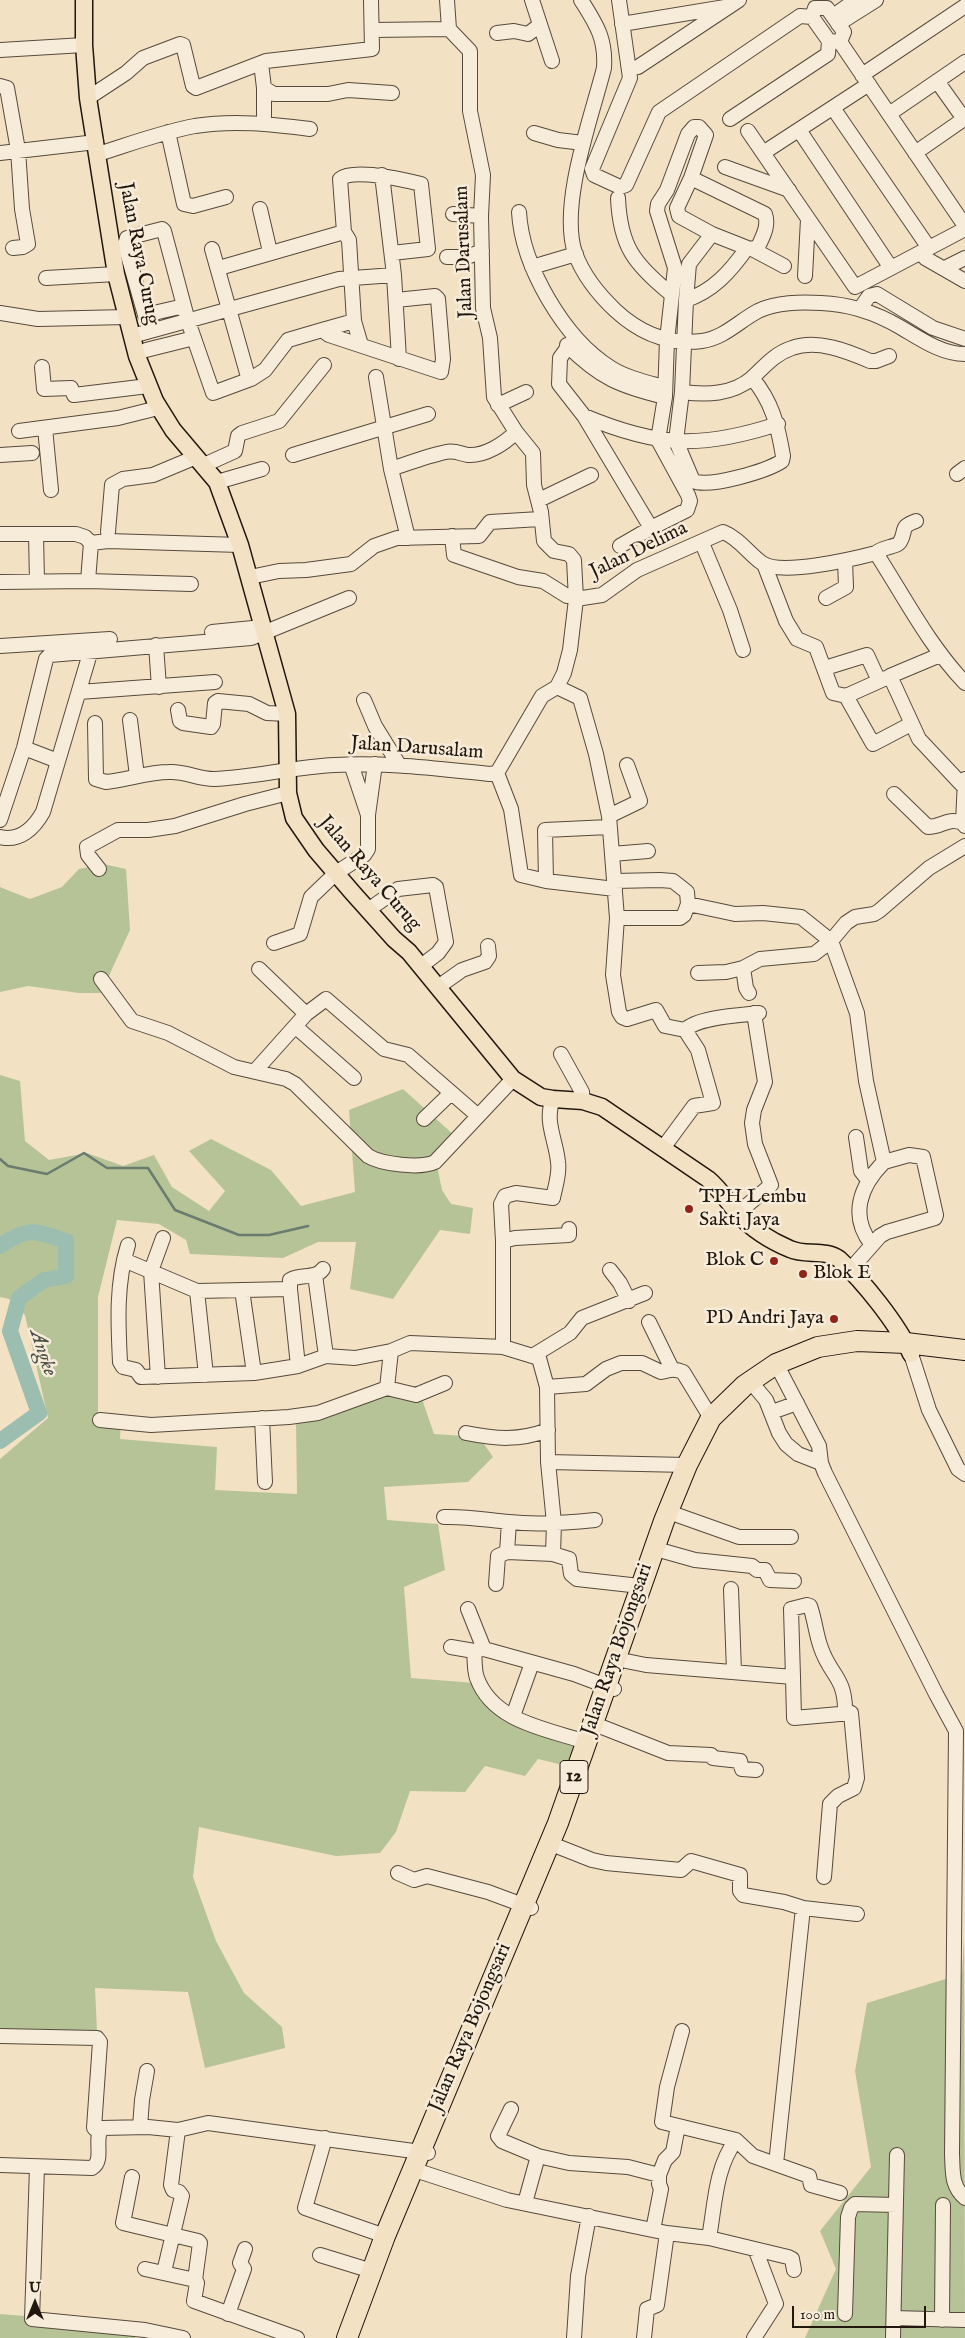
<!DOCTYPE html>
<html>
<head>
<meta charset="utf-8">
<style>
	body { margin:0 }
	#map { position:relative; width:965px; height:2338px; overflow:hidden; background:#f3e1c4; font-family:"IM FELL English",serif }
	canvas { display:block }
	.north { position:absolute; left:10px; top:2278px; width:50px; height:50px; -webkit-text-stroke:4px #f7ecd9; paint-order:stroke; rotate:0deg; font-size:14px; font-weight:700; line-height:20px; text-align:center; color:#21170e }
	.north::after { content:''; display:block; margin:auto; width:18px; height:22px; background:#21170e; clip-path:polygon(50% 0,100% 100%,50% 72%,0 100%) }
	.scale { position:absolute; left:792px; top:2306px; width:134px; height:22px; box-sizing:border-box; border:2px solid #21170e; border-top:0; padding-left:6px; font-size:15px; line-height:18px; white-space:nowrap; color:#21170e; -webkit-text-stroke:4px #f7ecd9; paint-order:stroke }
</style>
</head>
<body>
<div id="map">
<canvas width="965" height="2338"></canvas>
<div class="north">U</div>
<div class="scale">100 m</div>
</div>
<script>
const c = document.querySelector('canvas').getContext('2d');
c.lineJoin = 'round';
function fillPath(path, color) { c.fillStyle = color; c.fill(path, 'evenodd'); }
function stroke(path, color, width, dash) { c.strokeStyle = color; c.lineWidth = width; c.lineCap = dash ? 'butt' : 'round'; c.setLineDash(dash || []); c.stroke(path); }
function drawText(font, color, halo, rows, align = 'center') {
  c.font = font + ' "IM FELL English",serif'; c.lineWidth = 5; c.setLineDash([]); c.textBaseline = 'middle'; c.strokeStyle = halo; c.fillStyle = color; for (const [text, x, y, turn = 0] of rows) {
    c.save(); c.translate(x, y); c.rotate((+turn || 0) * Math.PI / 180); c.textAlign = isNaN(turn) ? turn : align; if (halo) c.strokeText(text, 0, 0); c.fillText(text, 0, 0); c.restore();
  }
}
const green = new Path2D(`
	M103,864L126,869L130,930L101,993H79L28,986L0,992V887L30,899L62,887L79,869Z
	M0,1075L20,1081L25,1141L49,1160L87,1153L123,1166L154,1155L172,1187L209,1211L225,1191L189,1151L211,1139L271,1170L301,1206L355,1192L349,1110L403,1089L455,1136L436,1161L442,1190L451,1204L473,1208L470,1234L440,1230L393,1299L350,1289L356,1242H318L283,1258L190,1254L186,1240L159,1224L117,1220L98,1297V1420H121L120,1439L217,1447L215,1490L297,1494L296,1421L386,1391L421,1396L434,1434L479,1437L493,1457L468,1482L384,1487L387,1520L438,1524L445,1570L404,1587L411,1678L488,1684L504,1710L582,1736L567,1766L538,1759L525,1776L485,1766L465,1792L410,1791L396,1832L380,1853L336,1856L199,1827L193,1877L216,1941L244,1993L282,2027L285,2048L205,2068L188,1992L95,1988L97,2031H0V1459L48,1418L25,1315L9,1299L0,1297Z
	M964,1938L965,2338H805L836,2269L820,2231L871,2167L855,2071L867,2003L962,1974Z
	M0,2314L136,2325L135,2338H0Z`);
const stream = new Path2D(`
	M0,1159L8,1166L47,1174L84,1153L107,1168H148L175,1210L239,1235H269L308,1226`);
const river = new Path2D(`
	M0,1246C29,1226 34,1231 66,1241V1276L44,1280L19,1298L10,1331L39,1413L0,1441`);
const minor = new Path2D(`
	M447,0L449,29
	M532,0L552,61
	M581,0C596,24 606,38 604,68C592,116 559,204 575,253C583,275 599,295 616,311C640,333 669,345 702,341C724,338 739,321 758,311C777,302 800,302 821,303C849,304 876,313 900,327C919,338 941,354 965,354
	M619,0L630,78L592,169L594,175L620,187L626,185L659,112L800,16L812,17
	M815,8H827L844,32L840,42L829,41L812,17Z
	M833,16L856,0
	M622,24L725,7
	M838,24L876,0
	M497,33L514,31L528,34L540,25
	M840,42L965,226
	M0,50L84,45
	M261,63L264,88V123
	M629,69L638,67L739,0
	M862,75L965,6
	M0,86L7,88L18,150L22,209L28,244L23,247L13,248
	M264,88L274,94H328L348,90L392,93
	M88,98L126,73L143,58L180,44L183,45L193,86L196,88L266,61L372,49L371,0
	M833,108L929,248
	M889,114L965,62
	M730,119L828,54L829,41
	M799,130L891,268
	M748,131L855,287L965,229
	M168,132L184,204L193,206L226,197
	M534,133L558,140L583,143
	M0,153L96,142
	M763,153L869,84
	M915,153L964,119L937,81
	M98,154C130,144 162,132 195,126C233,120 271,124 310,129
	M725,167L789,190
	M382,175L394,275L399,359
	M618,198C620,246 634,264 671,294
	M260,209L270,252
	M519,212C522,266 564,339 611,368C627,378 646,382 664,387
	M453,214L481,216
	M344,232L349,240L354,321L361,345
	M712,234L689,264L686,300L682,392L676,441L693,481C710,488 767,471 782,461L783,456C778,426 772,401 752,378
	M212,249L247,373L251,379L265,370L288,340L322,330L329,335L441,372L443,359L438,299L435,296L396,300
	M754,250L784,266
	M447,257H467L482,251
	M925,258L965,281
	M532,267L576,254
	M219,268L344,232L340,179C353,168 405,180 421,184L428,249L392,253
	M945,268L965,258
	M805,276L808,219
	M46,278L116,274
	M686,300C713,291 730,272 747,248
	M184,306L145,315L125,245L127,238L162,229L164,231L188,321L213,393L251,379
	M860,309L869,296L877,294L933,328L965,339
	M0,313L38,319L127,317
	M322,330L354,321
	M132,336L339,279L394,275
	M575,337L560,358L559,384L584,416L651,528L687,510L690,501L688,495L658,440L665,397L667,340L675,268L657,211L658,204L667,190L688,134L694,127H699L706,135L691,178L677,208L679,216L712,234L750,249L758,247C763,236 769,226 765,214L691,178
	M567,345C600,378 620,386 665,397
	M146,350L194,338
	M42,367L44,389L71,388L74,395L148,386
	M376,377L391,469L408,538
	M682,392C706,395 732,395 752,378C765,366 774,354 792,348C817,339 847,351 870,361H876L889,356
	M498,405L526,392
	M584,416C658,447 701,449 778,424
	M45,428L51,490
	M19,431L118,418L158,408
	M0,455L32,453
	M293,455L428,414
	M204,465L235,451L238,436L242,433L279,421L324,365
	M391,469C409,463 427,456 446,452C456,450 460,454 468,455C485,456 504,444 516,432
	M957,474L965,468
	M217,482L262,469
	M539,500L591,475
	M108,532L112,485L123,479L153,475L196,457
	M0,534H76L85,537L91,543L108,541L240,545
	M36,535L37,581
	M452,536L454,555L518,577L543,581L567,596
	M702,543L730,610L743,650
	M620,546L651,528
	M876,553C882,547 897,547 900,542C907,530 899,527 916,521
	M764,564L786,621L797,639L816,647L833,693L846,696L873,744L911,724
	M250,577L279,571L306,570L351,564L374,546L397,538L479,536L490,522L540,519
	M88,581L91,543
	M0,582L88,581L191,584
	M826,598L846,587L845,561
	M576,599L602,595L637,570L723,532C739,538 749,554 762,563C781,576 853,559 876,553C905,598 928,644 965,683
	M212,632L263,627
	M156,645L159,687
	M0,646L110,639
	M940,655L890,676L919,739L964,787
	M825,668L867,655L879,681
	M557,687L580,698L596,754L609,816L617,918L613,975L619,1012L622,1017L627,1019L656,1010L665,1026L685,1030L698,1050L713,1103L694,1106L663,1148
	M79,692L215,682
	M846,696L886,678
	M364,700L375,726L399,765
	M178,710L180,721L183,723L211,727L213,724L215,703L218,701L249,704L267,713L287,714
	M130,720L137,776
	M95,723L96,779L106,782C127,780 148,772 169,772C185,771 198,779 214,779C254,777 294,767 335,765C387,762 438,769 490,774L497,773L542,696L557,687L564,673L570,650L576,599L574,560L569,554L554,551L544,541L541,512L534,485L533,453L516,432L494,397L490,338L483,308L481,216L483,175L470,111V51L449,29L372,30
	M24,748L58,761
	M351,764L368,815
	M497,773L511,809L521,875L546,881L615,889
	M965,779L963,823L965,826
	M894,794L928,827C943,827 946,817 963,823
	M609,816L640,801L627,765
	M0,820L24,748L46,659L50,655L251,638L349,598
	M0,837C20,842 34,828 43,812L91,650
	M612,854L648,851
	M99,869L88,855L87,847L118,830H148L175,826L245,804L288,793
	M546,881L545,830L609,827
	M615,881L660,880L673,881L687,892L688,904L735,914L763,913L801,917L831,941L857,1013L866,1081L884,1162L909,1155L923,1157L936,1215L935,1218L887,1232L880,1236L850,1270
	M368,910L398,889L433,885L436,887L446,942L438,953L421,966
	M617,918H680L684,915L688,904
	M274,943L300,934L311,897L336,873L364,855L368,849V815L375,764
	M743,968L746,988L749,993
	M259,969L306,1014
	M698,973L726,972L743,968L760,959L814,954L831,941L846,923L855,917L874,914L879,911L929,868L965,846
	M101,979L132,1021L168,1033L234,1067L286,1079L295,1084L368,1156C381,1164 420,1169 435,1162L513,1079
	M438,987L462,970L485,962L489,956L488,946
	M296,1027L354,1078
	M685,1030C697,1017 741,1015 759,1013
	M561,1054L582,1092L583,1101
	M255,1071L306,1014L326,999L384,1049L408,1055L477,1115
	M424,1119L451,1093
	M856,1137L861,1171L868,1180
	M738,1213L771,1185L755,1144L752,1123L754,1110L765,1082L754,1013
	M503,1241L501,1204L505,1196L516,1193L553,1198C555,1187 560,1174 558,1162C556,1140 544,1121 553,1099
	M128,1245C116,1283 118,1323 120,1362L123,1367L136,1370L141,1377L254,1373L298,1366L326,1356L355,1358L391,1351L410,1343L503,1347L539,1358L547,1387L586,1384L606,1369L621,1363H642L661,1372C670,1370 674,1368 683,1372L711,1418
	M872,1245C849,1216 860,1186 884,1162
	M124,1260L197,1291L290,1289V1280C300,1273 315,1280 323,1269
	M610,1270L620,1283L629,1301
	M315,1275L326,1356
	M290,1289L298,1366
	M242,1290L254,1373
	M197,1291L206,1375
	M649,1322L672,1369
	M503,1347V1241L515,1238L569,1235V1229
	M911,1354L929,1410L958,1469L965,1474
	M534,1355L570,1333L582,1318L645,1293
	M781,1373L819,1446L821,1463L825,1473L936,1694L956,1731L952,2154C953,2172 951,2186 965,2198
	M158,1377L151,1271L163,1238
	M547,1387L548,1462L554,1523L553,1554L569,1559L571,1574L577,1579L640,1586
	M387,1388L391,1351
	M756,1388L766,1400L779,1433L786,1444L798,1454L821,1463
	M772,1412L797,1403
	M262,1418L265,1482
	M100,1420L151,1425L289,1417L318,1413L387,1388L416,1395L445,1383
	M466,1433C496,1439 519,1441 548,1430
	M548,1462L687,1465
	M677,1515L739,1537H791
	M444,1517C466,1516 487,1520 509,1522C538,1525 567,1523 595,1520
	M663,1551L695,1560L752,1566L757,1570H765L770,1580L794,1581
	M507,1552L553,1554
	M496,1584L498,1556L507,1552L509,1522
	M731,1589L734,1671
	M468,1609L484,1649L574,1674L614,1689
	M451,1647L474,1651L483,1649
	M474,1651C475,1659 474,1670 477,1678C493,1722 547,1729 586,1742
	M616,1659L646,1665L793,1677L791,1609L807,1605L810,1606C815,1620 816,1635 821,1648C830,1675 845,1677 845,1710L851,1713L857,1778L854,1788L838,1796L830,1804L824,1877
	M793,1677L794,1718L851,1713
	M513,1716L532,1663
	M602,1727L668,1753L711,1755L713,1758L740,1761L742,1769L756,1770
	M559,1847L592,1860L606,1863L681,1870L691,1861L740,1875V1891L743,1895L784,1902L803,1908L857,1914
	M398,1873L414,1880L427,1876L488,1892L531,1908
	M682,2031L667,2087L662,2122L736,2140L753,2156L809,2176L811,2185L840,2193
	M0,2036L97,2038L100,2042L94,2128L99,2132
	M511,2109L498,2136L502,2141L538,2156L569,2163L628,2167L659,2175
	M140,2127L142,2100L147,2071
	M325,2138L305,2208L385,2236
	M776,2164L803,1908
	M0,2165L92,2168C105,2160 93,2139 102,2128L148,2127L178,2130L208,2123L428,2153
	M37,2167L32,2319L145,2330L183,2338
	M421,2172L507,2200L667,2233L709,2238L788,2257L792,2259L794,2270
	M132,2177L123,2223L198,2241L200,2243L195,2280
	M525,2203L538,2156
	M653,2230L661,2189L659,2184V2175L665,2160L673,2152L678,2126
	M709,2238C715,2205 715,2168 736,2140
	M320,2255L372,2271
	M145,2269L195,2280L197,2283L194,2301L297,2338
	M164,2272L182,2196L179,2192L173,2190L171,2185L178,2130
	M228,2314L244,2269L240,2263L245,2249
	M845,2314L848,2217L851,2208L855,2204L896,2205
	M894,2318L965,2320
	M942,2320L943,2205
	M574,2338L578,2276L589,2216
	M644,2338L647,2309L657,2305L667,2233
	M754,2338L776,2304L756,2251
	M893,2338L897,2155`);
const major = new Path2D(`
	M84,0V45L88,98L116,274L127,317L137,356L155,401L173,430L217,482L240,545L287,714L288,793L294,818L316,850L352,892L394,939L409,952L513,1079L541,1097L553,1099L583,1101L602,1107L708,1179C720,1189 728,1202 738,1214C752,1229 771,1241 790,1249C805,1256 825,1249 839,1259C863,1281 898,1324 911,1354`);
const highway = new Path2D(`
	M347,2338L385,2236L558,1823L664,1521L687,1465L711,1418L745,1385L776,1364L818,1347L857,1341L906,1343L965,1350`);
const markers = [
	[689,1209,5,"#8f2418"],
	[774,1261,5,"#8f2418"],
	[803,1274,5,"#8f2418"],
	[834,1319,5,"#8f2418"]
];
const shields = [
	[574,1777,28]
];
const shieldNames = [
	["12",574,1777]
];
const streetNames = [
	["Jalan Darusalam",465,252,-92],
	["Jalan Raya Curug",138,254,79],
	["Jalan Delima",639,551,-26],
	["Jalan Darusalam",417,749,4],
	["Jalan Raya Curug",369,874,49],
	["Jalan Raya Bojongsari",618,1650,-71],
	["Jalan Raya Bojongsari",471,2028,-67]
];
const poiNames = [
	["TPH Lembu",699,1198],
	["Sakti Jaya",699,1221],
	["Blok C",764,1261,"right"],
	["Blok E",813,1274],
	["PD Andri Jaya",824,1319,"right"]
];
const waterNames = [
	["Angke",42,1353,72]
];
fillPath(green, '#b6c397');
stroke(stream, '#6a7b70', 2.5);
stroke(river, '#9bbeb1', 16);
stroke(minor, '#564a3c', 16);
stroke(major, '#21170e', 19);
stroke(highway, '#21170e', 22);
stroke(minor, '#f7ecd9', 14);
stroke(major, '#f3e1c4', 16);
stroke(highway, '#f3e1c4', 20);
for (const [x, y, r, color] of markers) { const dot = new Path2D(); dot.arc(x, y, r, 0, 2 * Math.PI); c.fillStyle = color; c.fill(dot); stroke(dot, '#f7ecd9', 2); }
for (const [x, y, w] of shields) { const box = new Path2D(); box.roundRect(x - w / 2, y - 16.5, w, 33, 4); c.fillStyle = '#f7ecd9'; c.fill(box); stroke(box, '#21170e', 1); }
drawText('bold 19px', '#21170e', null, shieldNames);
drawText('20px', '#21170e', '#f7ecd9', streetNames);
drawText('20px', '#21170e', '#f7ecd9', poiNames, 'left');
drawText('italic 21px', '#4c5147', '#f7ecd9', waterNames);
</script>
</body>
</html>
